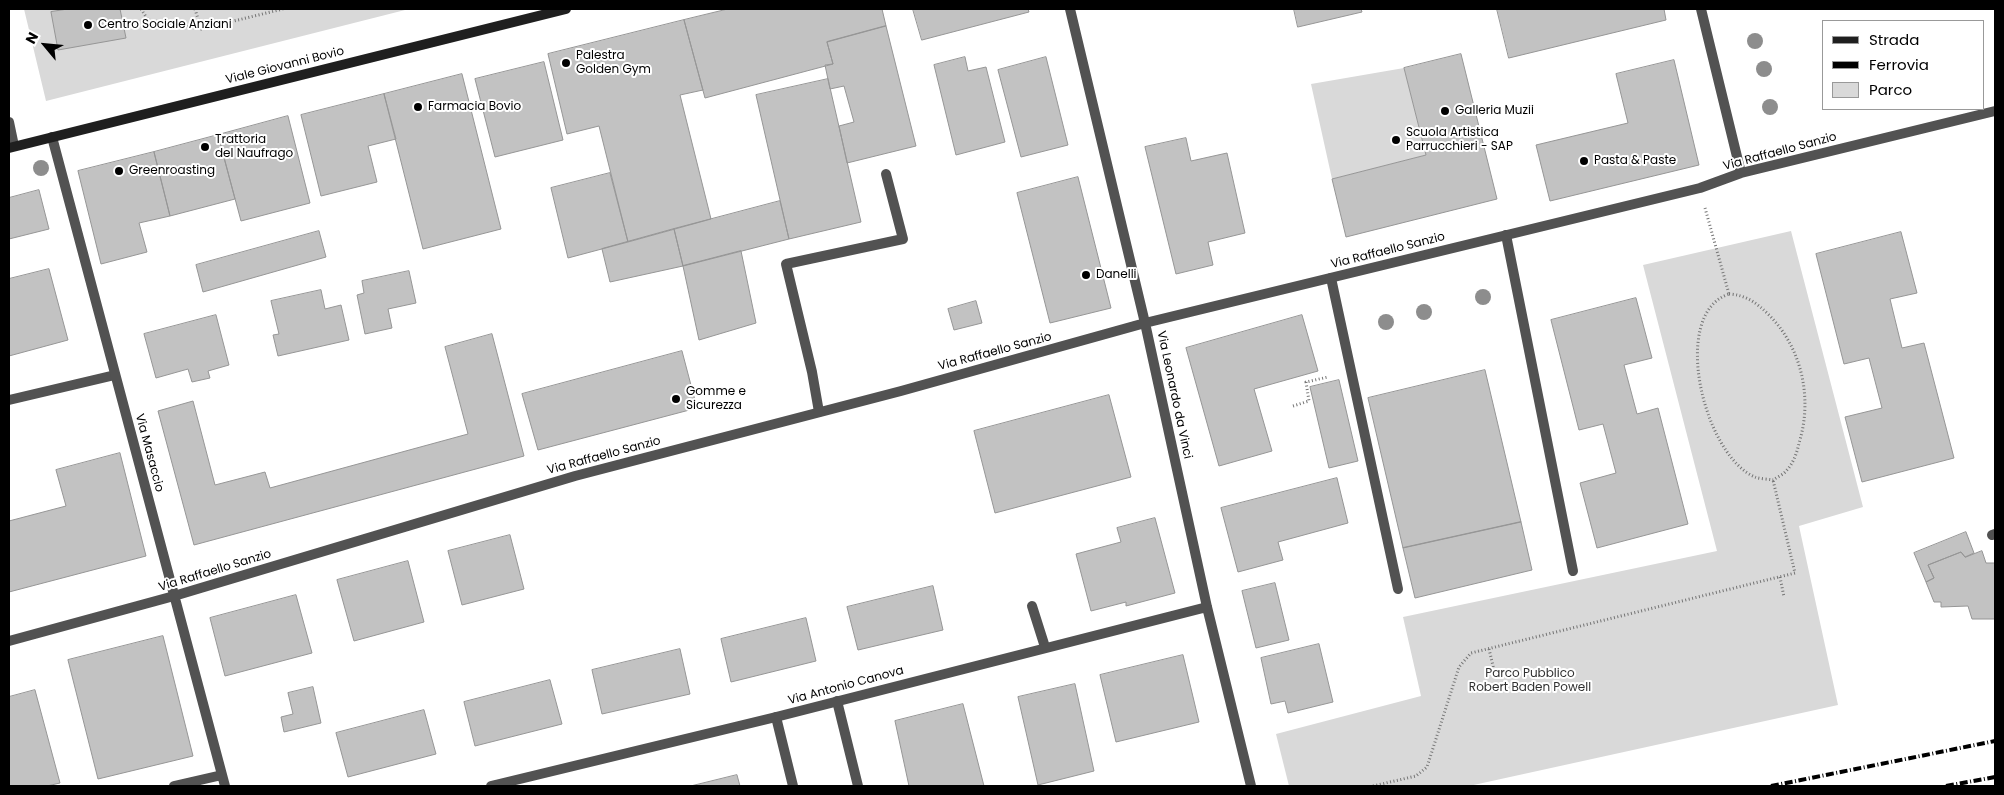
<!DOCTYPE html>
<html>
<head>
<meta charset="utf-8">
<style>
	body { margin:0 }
	#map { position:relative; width:2004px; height:795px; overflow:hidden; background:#fff; font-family:Poppins,sans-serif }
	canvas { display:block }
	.frame { position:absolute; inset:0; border:10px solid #000; pointer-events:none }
	.legend { position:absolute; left:1822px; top:20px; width:162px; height:90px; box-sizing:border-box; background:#fff; border:1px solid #999; margin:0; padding:6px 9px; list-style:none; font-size:15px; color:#000 }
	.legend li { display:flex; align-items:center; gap:10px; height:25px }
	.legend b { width:25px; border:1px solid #999 }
	.north { position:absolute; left:20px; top:20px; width:50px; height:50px; -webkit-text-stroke:4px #fff; paint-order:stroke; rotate:298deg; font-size:14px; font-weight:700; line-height:20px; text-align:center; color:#000 }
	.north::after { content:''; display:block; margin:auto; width:18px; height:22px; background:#000; clip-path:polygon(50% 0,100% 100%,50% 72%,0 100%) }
</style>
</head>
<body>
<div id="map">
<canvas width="2004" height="795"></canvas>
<div class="frame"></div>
<ul class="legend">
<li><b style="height:6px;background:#1f1f1f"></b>Strada</li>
<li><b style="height:6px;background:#000"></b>Ferrovia</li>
<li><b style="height:14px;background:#d9d9d9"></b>Parco</li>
</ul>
<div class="north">N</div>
</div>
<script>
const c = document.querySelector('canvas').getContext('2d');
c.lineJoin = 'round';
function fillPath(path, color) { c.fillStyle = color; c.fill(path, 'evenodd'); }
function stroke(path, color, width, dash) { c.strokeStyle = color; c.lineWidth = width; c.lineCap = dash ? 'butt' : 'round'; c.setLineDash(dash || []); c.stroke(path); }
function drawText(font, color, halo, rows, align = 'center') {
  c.font = font + ' Poppins,sans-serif'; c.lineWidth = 4; c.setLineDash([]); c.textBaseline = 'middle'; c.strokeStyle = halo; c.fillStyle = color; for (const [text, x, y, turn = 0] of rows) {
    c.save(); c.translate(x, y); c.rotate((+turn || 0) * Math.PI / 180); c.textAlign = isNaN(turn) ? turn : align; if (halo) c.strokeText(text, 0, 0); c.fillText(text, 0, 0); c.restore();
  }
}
const green = new Path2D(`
	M24,9H409L46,101Z
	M1404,68L1426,155L1332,179L1311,84Z
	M1791,231L1863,507L1799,526L1838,705L1469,786H1289L1276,734L1421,696L1403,617L1717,551L1643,265Z`);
const building = new Path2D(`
	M68,9H120L126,38L58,50L51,12Z
	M728,9H882L886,26L827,42L833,64L705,98L684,20Z
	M913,9H1028L1029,12L922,40Z
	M1294,9H1361L1362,12L1298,27Z
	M1497,9H1664L1666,20L1509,58Z
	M684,20L703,90L680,95L711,219L628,242L599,126L567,134L548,54Z
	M886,26L916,146L847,163L839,126L854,122L844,86L830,89L825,65L833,64L827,42Z
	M1461,54L1497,199L1346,237L1332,179L1426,155L1404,68Z
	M965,57L968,71L986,67L1005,142L956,155L934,65Z
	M1046,57L1068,145L1021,157L998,70Z
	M1674,60L1699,165L1550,201L1536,145L1628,123L1616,74Z
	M544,62L563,140L495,157L475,79Z
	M462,74L501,229L423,249L384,94Z
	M828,79L861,222L789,239L756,95Z
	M384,94L396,139L368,146L377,182L321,196L301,115Z
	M288,116L310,203L241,221L218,135Z
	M218,135L235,199L170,216L154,152Z
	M1186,138L1191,161L1227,153L1245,233L1208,242L1213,265L1176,274L1145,147Z
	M154,152L170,216L139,223L147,252L101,264L78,171Z
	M610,173L628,242L568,258L551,188Z
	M1078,177L1111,308L1050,323L1017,193Z
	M39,190L49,229L9,239V198Z
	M780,201L789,239L683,266L674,229Z
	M674,229L683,266L610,282L602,249Z
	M319,231L326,257L203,292L196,265Z
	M1901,232L1917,293L1890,299L1902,348L1924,343L1954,458L1862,482L1845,417L1882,408L1869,358L1844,364L1816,254Z
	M741,251L756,323L699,340L683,266Z
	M49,269L68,340L9,356V279Z
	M409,271L416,303L388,309L392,328L365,334L357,295L364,293L362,281Z
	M321,290L325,309L341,305L349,340L278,356L273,335L279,334L271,301Z
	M1636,298L1652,358L1624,365L1637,414L1658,408L1688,524L1597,548L1580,483L1616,473L1603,424L1579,430L1551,320Z
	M976,301L982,323L954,330L948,309Z
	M216,315L229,365L208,371L210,378L192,382L188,369L156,378L144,334Z
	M1302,315L1318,371L1254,389L1272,451L1219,466L1186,348Z
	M492,334L524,456L194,545L158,411L193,401L215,485L265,472L270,488L468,434L445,347Z
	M682,351L697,408L538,450L522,394Z
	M1485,370L1521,522L1403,548L1368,398Z
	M1339,380L1358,461L1329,468L1310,387Z
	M1109,395L1131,477L995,513L974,431Z
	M120,453L146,556L9,592V521L66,506L56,470Z
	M1337,478L1348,523L1278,542L1283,560L1238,572L1221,508Z
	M1155,518L1175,593L1126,606V602L1091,611L1076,554L1121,542L1117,528Z
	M1521,522L1532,570L1415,598L1403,548Z
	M1966,532L1974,553L1965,557L1961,552L1928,565L1934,578L1926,582L1914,553Z
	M510,535L524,589L462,605L448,551Z
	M1982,551L1986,563H1995V619H1972L1968,606L1941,607V602H1934L1926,582L1934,578L1928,565L1961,552L1965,557Z
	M408,561L424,622L354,641L337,580Z
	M1275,583L1289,640L1256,648L1242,591Z
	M933,586L943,630L858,650L847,607Z
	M296,595L312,653L225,676L210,618Z
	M806,618L816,661L731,682L721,639Z
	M163,636L193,756L98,779L68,660Z
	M1319,644L1333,702L1288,713L1285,701L1271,704L1261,658Z
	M680,649L690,694L602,714L592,670Z
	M1183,655L1199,722L1116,742L1100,675Z
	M550,680L562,724L475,746L464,702Z
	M1075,684L1094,771L1038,785L1018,697Z
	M313,687L321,723L284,732L281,717L293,714L288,693Z
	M35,690L60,783L47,786H9V697Z
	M963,704L984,786H909L895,721Z
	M424,710L436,754L348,777L336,733Z
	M737,775L740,786H691Z`);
const path = new Path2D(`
	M141,9L148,20L201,29L283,9
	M195,9L201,29
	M1705,208L1729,294
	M1729,294C1746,295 1757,303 1769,315C1802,348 1813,399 1799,443C1797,453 1793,464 1786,471C1783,475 1777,477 1773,480C1768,479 1760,479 1755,477C1704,456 1669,314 1729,294Z
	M1293,406L1309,401L1306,382L1328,377
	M1780,577L1784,597
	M1489,649L1494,670
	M1373,786L1416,776L1427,767L1459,667L1471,653L1795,573L1773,480`);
const service = new Path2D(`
	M9,122L14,146
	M1506,235L1573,571
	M1331,278L1398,589
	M9,400L115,375
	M819,412L812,372L786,264L903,239L886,174
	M1032,606L1045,647
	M837,701L858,786
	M776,717L793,786`);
const minor = new Path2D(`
	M1070,9L1145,323L1207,607L1251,786
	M1701,9L1741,173
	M52,137L225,786
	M1992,535L1995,534
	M9,641L174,596L575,476L901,391L1145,323L1700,188L1741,173L1995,111
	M174,786L222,775
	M491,786L776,717L1207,607`);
const secondary = new Path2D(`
	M9,148L566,9`);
const rail = new Path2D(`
	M1771,786L1995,741
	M1946,786L1995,777`);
const trees = [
	[1755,41],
	[1764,69],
	[1770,107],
	[41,168],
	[1483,297],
	[1424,312],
	[1386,322]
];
const markers = [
	[88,25,5,"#000"],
	[566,63,5,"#000"],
	[418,107,5,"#000"],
	[1445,111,5,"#000"],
	[1396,140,5,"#000"],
	[205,147,5,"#000"],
	[1584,161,5,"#000"],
	[119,171,5,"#000"],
	[1086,275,5,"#000"],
	[676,399,5,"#000"]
];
const poiNames = [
	["Centro Sociale Anziani",98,25],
	["Palestra",576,56],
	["Golden Gym",576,70],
	["Farmacia Bovio",428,107],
	["Galleria Muzii",1455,111],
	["Scuola Artistica",1406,133],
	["Parrucchieri - SAP",1406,147],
	["Trattoria",215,140],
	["del Naufrago",215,154],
	["Pasta & Paste",1594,161],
	["Greenroasting",129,171],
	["Danelli",1096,275],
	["Gomme e",686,392],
	["Sicurezza",686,406]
];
const streetNames = [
	["Viale Giovanni Bovio",285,66,-14],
	["Via Raffaello Sanzio",1780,152,-15],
	["Via Raffaello Sanzio",1388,251,-14],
	["Via Raffaello Sanzio",995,352,-15],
	["Via Leonardo da Vinci",1174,395,78],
	["Via Masaccio",149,453,75],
	["Via Raffaello Sanzio",604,456,-15],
	["Via Raffaello Sanzio",215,571,-17],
	["Via Antonio Canova",846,686,-15]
];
const parkNames = [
	["Parco Pubblico",1530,674],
	["Robert Baden Powell",1530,688]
];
fillPath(green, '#d9d9d9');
fillPath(building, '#c2c2c2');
stroke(building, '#969696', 1);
stroke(path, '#747474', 3, [1, 2.5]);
stroke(service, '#525252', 10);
stroke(minor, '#525252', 10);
stroke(secondary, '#1f1f1f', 10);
stroke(rail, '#000', 4, [8, 2.5, 1, 2.5]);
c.fillStyle = '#8d8d8d';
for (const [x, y] of trees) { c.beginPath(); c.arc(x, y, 8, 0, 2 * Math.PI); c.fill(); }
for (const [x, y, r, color] of markers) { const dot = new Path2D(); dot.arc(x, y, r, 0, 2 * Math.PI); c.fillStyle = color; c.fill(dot); stroke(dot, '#fff', 2); }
drawText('12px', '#000', '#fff', poiNames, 'left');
drawText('12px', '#000', '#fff', streetNames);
drawText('12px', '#303030', '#fff', parkNames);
</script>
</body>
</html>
